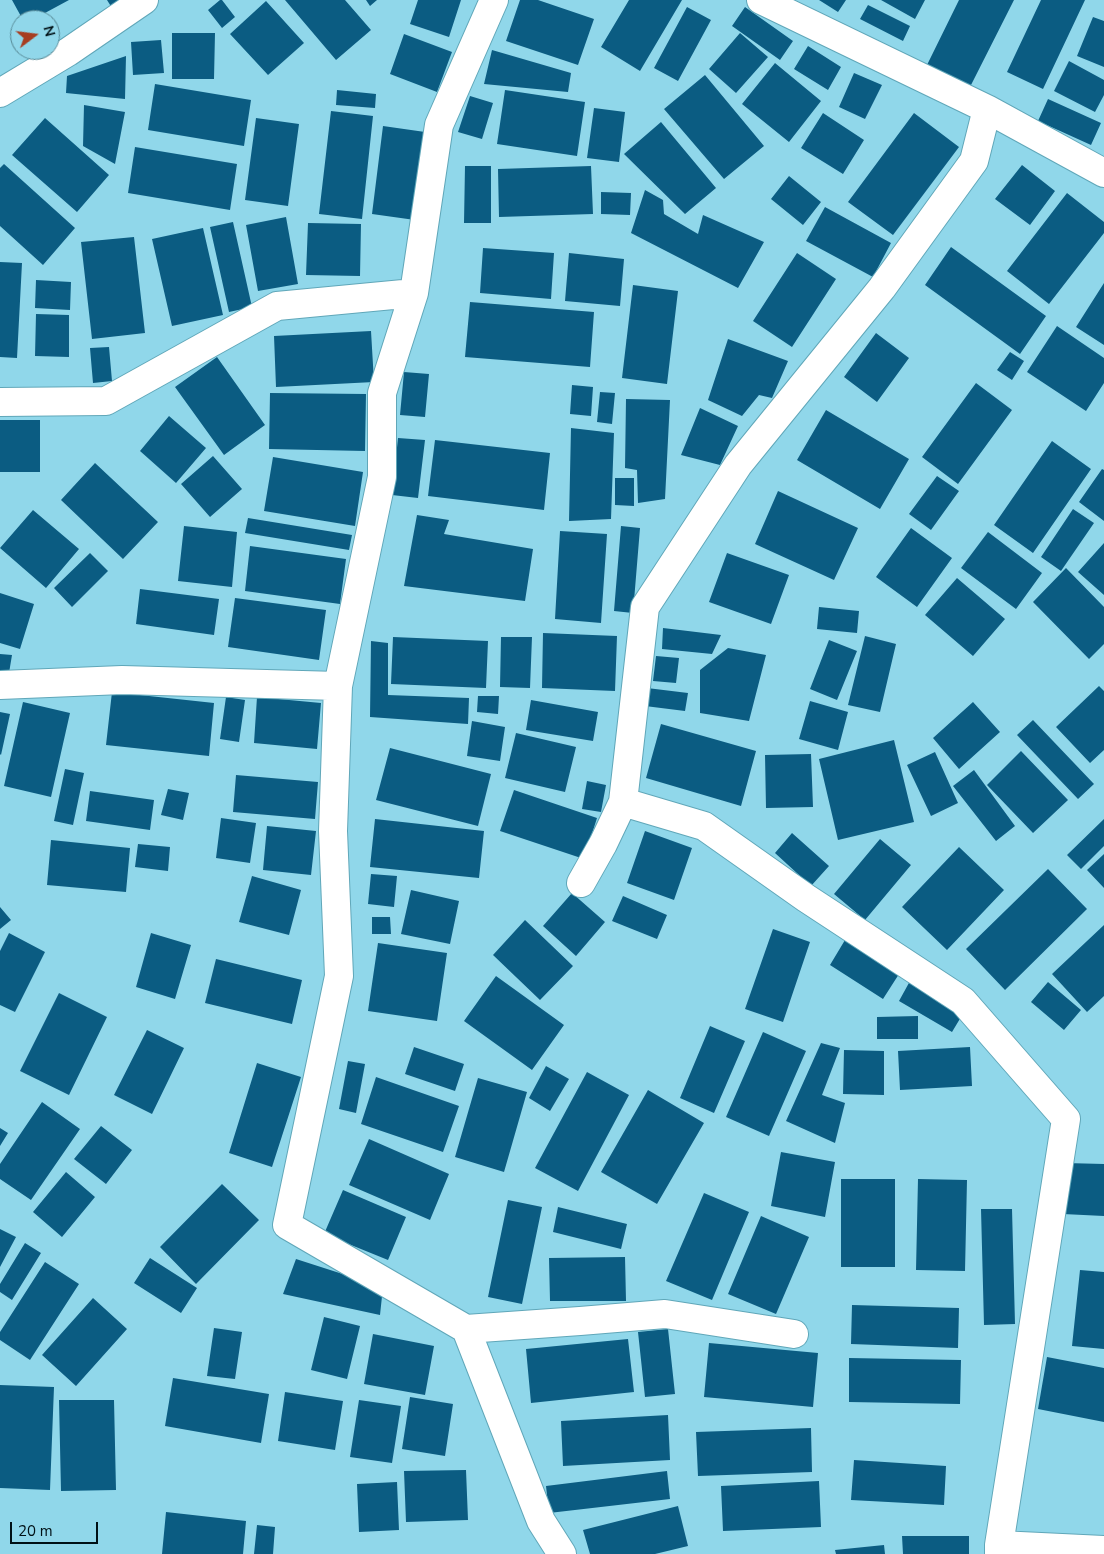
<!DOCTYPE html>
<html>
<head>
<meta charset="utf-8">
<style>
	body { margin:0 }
	#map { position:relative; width:1104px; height:1554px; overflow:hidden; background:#90d7ea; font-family:"Nunito Sans",sans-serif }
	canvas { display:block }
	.north { position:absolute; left:10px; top:10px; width:50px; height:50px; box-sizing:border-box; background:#90d7ea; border:1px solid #568895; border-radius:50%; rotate:75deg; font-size:14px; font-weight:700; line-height:20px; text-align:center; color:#001116 }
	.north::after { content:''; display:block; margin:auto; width:18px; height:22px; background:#a73e22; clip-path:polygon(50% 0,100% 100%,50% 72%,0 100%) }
	.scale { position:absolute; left:10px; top:1522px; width:88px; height:22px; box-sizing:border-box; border:2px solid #001116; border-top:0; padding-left:6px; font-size:15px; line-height:18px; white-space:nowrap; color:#001116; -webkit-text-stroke:4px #90d7ea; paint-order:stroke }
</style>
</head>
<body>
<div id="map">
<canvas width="1104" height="1554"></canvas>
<div class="north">N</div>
<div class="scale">20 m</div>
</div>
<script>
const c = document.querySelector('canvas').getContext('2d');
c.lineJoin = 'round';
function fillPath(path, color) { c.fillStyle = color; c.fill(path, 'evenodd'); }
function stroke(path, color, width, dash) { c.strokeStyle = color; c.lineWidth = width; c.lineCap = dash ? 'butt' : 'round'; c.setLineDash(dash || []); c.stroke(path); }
const building = new Path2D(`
	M12,0H69L32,20H23Z
	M107,0H123L112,8Z
	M220,0H222L235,17L222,28L208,10Z
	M285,0H345L371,30L336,60Z
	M366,0H377L370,6Z
	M418,0H461L449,37L410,24Z
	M520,0H538L594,19L578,65L506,41Z
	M629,0H682L640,71L601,47Z
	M819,0H846L838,12Z
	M881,0H925L915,19Z
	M959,0H1014L970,87L927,65Z
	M1041,0H1085L1043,89L1007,72Z
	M266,1L304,43L268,75L230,34Z
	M868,5L910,26L903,41L860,19Z
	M687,7L711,20L678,81L654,68Z
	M745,7L793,41L780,60L732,26Z
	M1093,17L1104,21V67L1077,56Z
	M172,33H215L214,79H172Z
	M740,33L768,57L736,93L709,69Z
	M404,34L452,52L437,92L390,74Z
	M161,40L164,73L133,75L131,42Z
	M808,46L841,67L828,90L794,69Z
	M492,50L571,73L568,92L484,84Z
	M126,56L125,99L66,93L67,76Z
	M1069,61L1104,80V95L1095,112L1054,91Z
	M775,63L821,101L789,142L742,104Z
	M854,73L882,85L865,119L839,107Z
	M705,75L764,146L724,179L664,109Z
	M155,84L251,100L244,146L148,130Z
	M337,90L376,94L375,108L336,105Z
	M505,90L585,102L577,156L497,144Z
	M470,96L493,103L482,139L458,132Z
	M1048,99L1101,123L1091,145L1038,121Z
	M84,105L125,112L115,164L83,146Z
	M594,108L625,112L619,162L587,158Z
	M331,111L373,116L362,219L319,214Z
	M823,113L864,140L843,174L801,148Z
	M914,113L959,147L893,235L848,202Z
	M45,118L109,175L77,212L12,155Z
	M256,118L299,124L288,206L245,200Z
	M661,122L716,188L685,214L624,154Z
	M383,126L425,132L415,220L372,214Z
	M135,147L237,164L230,210L128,193Z
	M4,164L75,228L43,265L0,226V168Z
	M1022,165L1055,191L1030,225L995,199Z
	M465,166H491V223H464Z
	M591,166L593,214L499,217L498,169Z
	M789,176L821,202L803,225L771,199Z
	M645,190L663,200L664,214L698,234L703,215L764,242L738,288L631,233Z
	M601,192L631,193L630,215L601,214Z
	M1067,193L1104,222V233L1049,304L1007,271Z
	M825,207L891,243L873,277L806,241Z
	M286,217L298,284L258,291L246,225Z
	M233,222L252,307L229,312L210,227Z
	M308,223L361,224L360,276L306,275Z
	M203,228L223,315L172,326L152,239Z
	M134,237L145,333L92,339L81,242Z
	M951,247L1046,316L1020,354L925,285Z
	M483,248L554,253L551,299L480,293Z
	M569,253L624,259L620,306L565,301Z
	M797,253L836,279L792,347L753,321Z
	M0,262L22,263L17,358L0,357Z
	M36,280L71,282L70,310L35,308Z
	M1104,283V345L1076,327Z
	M633,285L678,291L667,384L622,378Z
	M470,302L594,312L590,367L465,357Z
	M36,314L69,315V357L35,356Z
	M1057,326L1104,358V383L1086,411L1027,372Z
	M371,331L374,382L276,387L274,336Z
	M876,333L909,358L877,402L844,377Z
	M728,339L788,361L772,398L759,395L742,416L708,400Z
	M109,347L112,381L93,383L90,348Z
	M1010,352L1024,361L1012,380L997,370Z
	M217,357L265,425L224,455L175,387Z
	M404,372L429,374L425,417L400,415Z
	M976,383L1012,410L958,484L922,457Z
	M572,385L593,387L591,416L570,414Z
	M600,392L615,393L612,424L597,422Z
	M270,393L366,394L365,451L269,449Z
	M626,399L670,400L665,499L638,503L637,470L625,468Z
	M700,408L738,426L720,465L681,455Z
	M826,410L909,459L880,509L797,460Z
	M169,416L206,448L176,483L140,451Z
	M0,420H40V472H0Z
	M571,428L614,433L611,519L569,521Z
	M398,438L425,440L418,498L392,495Z
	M435,440L550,453L544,510L428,496Z
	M1052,441L1091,469L1033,553L994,525Z
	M213,456L242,489L210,517L181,484Z
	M273,457L363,472L355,526L264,511Z
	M95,463L158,522L123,559L61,500Z
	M1102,469L1104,470V521L1079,502Z
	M937,476L959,491L931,530L909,514Z
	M615,478H634V506L615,505Z
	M778,491L858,528L834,580L755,544Z
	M1073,509L1094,523L1061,571L1041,557Z
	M33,510L79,549L46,588L0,548Z
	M417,515L449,520L444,534L533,549L525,601L404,586Z
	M248,518L352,535L349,550L245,533Z
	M184,526L237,532L232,587L178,581Z
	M621,526L640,528L633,613L614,611Z
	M911,528L952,558L917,607L876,577Z
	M560,531L607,534L601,623L555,619Z
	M988,532L1042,573L1016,609L961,568Z
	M1104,543V595L1078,572Z
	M250,546L346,559L340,604L245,591Z
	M90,553L108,571L72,607L54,588Z
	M727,553L789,575L771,624L709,602Z
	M1066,568L1104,607V644L1089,659L1033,602Z
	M957,578L1005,619L973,656L925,615Z
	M140,589L219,599L214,635L136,624Z
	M0,593L34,604L20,649L0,643Z
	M235,598L326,610L319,660L228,647Z
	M819,607L859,611L857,633L817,629Z
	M663,628L721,635L712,654L662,649Z
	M543,633L617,636L615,691L542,688Z
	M865,636L896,644L880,712L848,705Z
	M393,637L488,641L486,688L391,684Z
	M501,637H532L530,688L500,687Z
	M829,640L857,651L837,700L810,689Z
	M371,641L388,643V695L469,698L468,724L370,717Z
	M728,648L766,655L749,721L700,713V670Z
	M0,654L12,655L8,679L0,678Z
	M656,656L679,658L676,683L653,681Z
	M1099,686L1104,691V750L1090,763L1056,727Z
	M647,688L688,693L685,711L645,706Z
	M112,692L214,703L209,756L106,745Z
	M478,696H499L498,714L477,712Z
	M226,697L245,700L239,742L220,739Z
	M257,697L321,703L317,749L254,743Z
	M531,700L598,712L593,741L526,730Z
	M810,701L848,712L838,750L799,739Z
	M23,702L70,713L51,797L4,786Z
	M973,702L1000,732L959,769L933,738Z
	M0,712L10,714L1,755L0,754Z
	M1033,720L1094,784L1078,799L1017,735Z
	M472,721L505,727L500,761L467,756Z
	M661,724L756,751L741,806L646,778Z
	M516,733L576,747L565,792L505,778Z
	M894,740L914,822L838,840L819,759Z
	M390,748L491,774L478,826L376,800Z
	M1021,751L1068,800L1033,833L987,785Z
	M935,752L958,803L931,816L907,765Z
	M811,754L813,807L766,808L765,755Z
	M65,769L84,773L73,825L54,821Z
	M974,770L1015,826L996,841L953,786Z
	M236,775L318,782L315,819L233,812Z
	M587,781L606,785L601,812L582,809Z
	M168,789L189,793L183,820L161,815Z
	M514,790L597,818L584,859L500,831Z
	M90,791L154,800L150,830L86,821Z
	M221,818L256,823L250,863L216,858Z
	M375,819L484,831L479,878L370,867Z
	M1104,819V846L1081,869L1067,855Z
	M267,826L316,831L311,875L263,870Z
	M645,831L692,848L674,900L627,883Z
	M792,833L829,866L811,886L775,853Z
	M880,839L911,865L865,920L834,894Z
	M51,840L130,848L126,892L47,885Z
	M138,844L170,847L168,871L135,867Z
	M959,847L1004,890L947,950L902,907Z
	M1104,854V888L1087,870Z
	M1048,869L1087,909L1005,990L966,949Z
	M371,874L397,876L394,907L368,904Z
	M252,876L301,890L289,935L239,922Z
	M411,890L459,901L450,944L401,934Z
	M572,893L605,922L576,956L543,926Z
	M623,896L667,915L657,939L612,921Z
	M0,907L11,920L0,929Z
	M372,917H390L391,934H372Z
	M525,920L573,966L540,1000L493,955Z
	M1104,925V996L1087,1012L1052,974Z
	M773,929L810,942L783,1022L745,1009Z
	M9,933L45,952L15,1012L0,1005V951Z
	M151,933L191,945L175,999L136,987Z
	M845,940L899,974L883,999L830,965Z
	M378,943L447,953L437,1021L368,1011Z
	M216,959L302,980L292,1024L205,1003Z
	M496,976L564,1025L532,1070L464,1021Z
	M910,981L964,1012L952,1032L899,1001Z
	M1048,982L1081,1010L1064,1030L1031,1002Z
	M59,993L107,1017L69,1095L20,1071Z
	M918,1016V1039H877V1017Z
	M710,1026L745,1041L714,1113L680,1098Z
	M147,1030L184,1048L152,1114L114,1095Z
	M763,1032L806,1051L769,1136L726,1117Z
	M821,1043L840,1048L822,1095L845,1103L835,1143L786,1121Z
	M414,1047L464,1064L455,1091L405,1074Z
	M970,1047L972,1086L900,1090L898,1051Z
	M844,1050L884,1051V1095L843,1094Z
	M348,1061L365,1064L356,1113L339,1109Z
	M257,1063L301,1077L272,1167L229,1153Z
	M546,1066L569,1079L550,1111L529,1098Z
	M587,1072L629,1095L578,1191L535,1168Z
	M376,1077L459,1106L443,1152L361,1124Z
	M478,1078L527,1092L504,1172L455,1157Z
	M648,1090L704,1123L657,1204L601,1172Z
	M42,1102L80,1129L31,1200L0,1179V1164Z
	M101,1126L132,1150L106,1184L74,1159Z
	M0,1128L8,1133L0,1146Z
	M369,1139L449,1174L430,1220L349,1185Z
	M781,1152L835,1162L825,1217L771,1206Z
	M1065,1163L1104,1164V1216L1063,1214Z
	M66,1172L95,1197L62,1237L33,1212Z
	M841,1179H895V1267H841Z
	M918,1179L967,1180L965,1271L916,1270Z
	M222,1184L259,1220L196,1284L160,1247Z
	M343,1190L406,1217L388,1260L324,1234Z
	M704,1193L749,1212L712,1300L666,1281Z
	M508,1200L542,1207L522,1304L488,1297Z
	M558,1207L627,1224L621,1249L553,1232Z
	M981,1209H1012L1015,1324L984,1325Z
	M761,1216L809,1237L776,1314L728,1294Z
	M0,1229L16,1237L0,1267Z
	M25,1243L41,1253L12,1300L0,1292V1284Z
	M625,1257L626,1301H550L549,1258Z
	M150,1258L197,1288L181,1313L134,1283Z
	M296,1259L383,1287L380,1315L283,1294Z
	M45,1262L79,1284L30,1360L0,1340V1332Z
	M1080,1270L1104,1272V1349L1072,1346Z
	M93,1298L127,1329L76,1386L42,1355Z
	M852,1305L959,1308L958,1348L851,1344Z
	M324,1317L360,1326L347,1379L311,1370Z
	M214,1328L242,1332L235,1379L207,1376Z
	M668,1329L675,1394L645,1397L638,1332Z
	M373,1334L434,1346L425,1395L364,1384Z
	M628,1339L634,1392L531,1403L526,1349Z
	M709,1343L818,1353L813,1407L704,1397Z
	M1047,1357L1104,1368V1422L1038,1409Z
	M849,1358L961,1360L960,1404L849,1402Z
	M173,1378L269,1394L261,1443L165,1426Z
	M0,1385L54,1387L50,1490L0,1488Z
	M285,1392L343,1401L335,1450L278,1441Z
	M410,1397L453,1404L445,1456L402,1449Z
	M59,1400H114L116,1490L61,1491Z
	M359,1400L401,1406L392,1463L350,1457Z
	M668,1415L670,1460L563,1466L561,1421Z
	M811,1428L812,1472L698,1476L696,1432Z
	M854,1460L946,1466L944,1505L851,1500Z
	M466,1470L468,1520L406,1522L404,1471Z
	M667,1471L670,1499L549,1513L546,1486Z
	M819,1481L821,1527L723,1531L721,1486Z
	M397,1482L399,1530L359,1532L357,1484Z
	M678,1506L688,1546L655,1554H590L583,1530Z
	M166,1512L246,1521L243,1554H162Z
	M257,1525L275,1527L273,1554H254Z
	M902,1536H969V1554H903Z
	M884,1545L885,1554H836L835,1550Z`);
const minor = new Path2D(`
	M761,0L987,109L1104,173
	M0,93L68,52L144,0
	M987,109L974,161L882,288L738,465L645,607L623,802L704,826L806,898L963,1001L1066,1119L999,1545V1554
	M414,293L382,393V477L338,686L333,831L339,976L287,1225L466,1329L580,1321L665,1314L794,1334
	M0,402L106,401L277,306L414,293L439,125L494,0
	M0,685L122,680L338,686
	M581,883L603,844L623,802
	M466,1329L541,1521L562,1554
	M999,1545L1104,1550`);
fillPath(building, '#0b5c82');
stroke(minor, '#60a7b9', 30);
stroke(minor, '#fff', 28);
</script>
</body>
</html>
